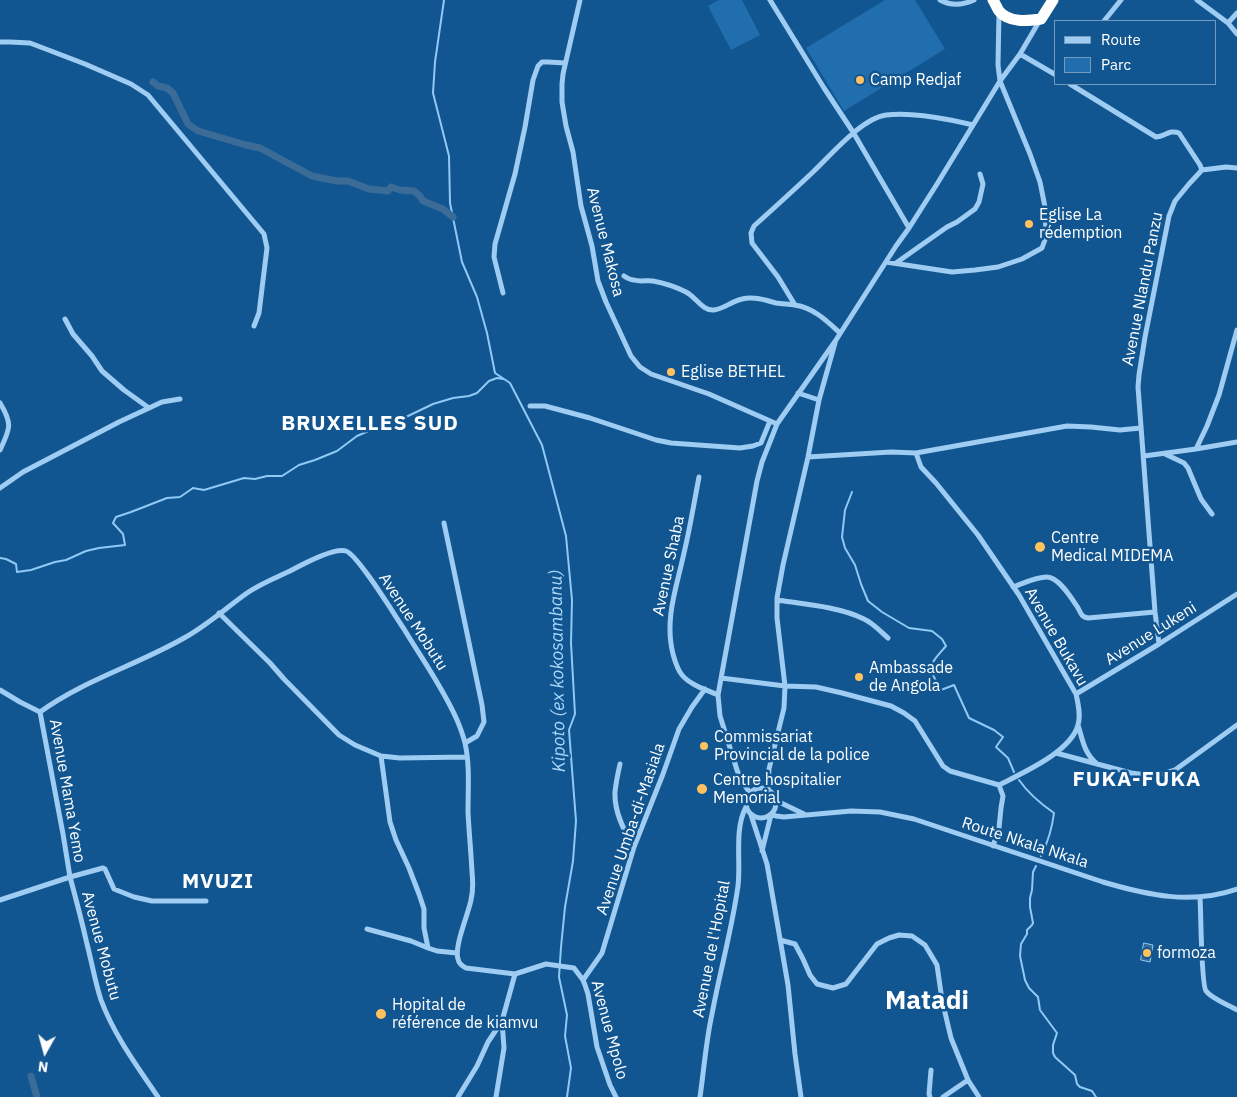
<!DOCTYPE html>
<html>
<head>
<meta charset="utf-8">
<style>
	body { margin:0 }
	#map { position:relative; width:1237px; height:1097px; overflow:hidden; background:#125691; font-family:"IBM Plex Sans",sans-serif }
	canvas { display:block }
	.legend { position:absolute; left:1054px; top:20px; width:162px; height:65px; box-sizing:border-box; background:#125691; border:1px solid #719abd; margin:0; padding:6px 9px; list-style:none; font-size:15px; color:#fff }
	.legend li { display:flex; align-items:center; gap:10px; height:25px }
	.legend b { width:25px; border:1px solid #719abd }
	.north { position:absolute; left:20px; top:1027px; width:50px; height:50px; -webkit-text-stroke:4px #125691; paint-order:stroke; rotate:187deg; font-size:14px; font-weight:700; line-height:20px; text-align:center; color:#fff }
	.north::after { content:''; display:block; margin:auto; width:18px; height:22px; background:#fff; clip-path:polygon(50% 0,100% 100%,50% 72%,0 100%) }
</style>
</head>
<body>
<div id="map">
<canvas width="1237" height="1097"></canvas>
<ul class="legend">
<li><b style="height:6px;background:#9eccf2"></b>Route</li>
<li><b style="height:14px;background:#216eaf"></b>Parc</li>
</ul>
<div class="north">N</div>
</div>
<script>
const c = document.querySelector('canvas').getContext('2d');
c.lineJoin = 'round';
function fillPath(path, color) { c.fillStyle = color; c.fill(path, 'evenodd'); }
function stroke(path, color, width, dash) { c.strokeStyle = color; c.lineWidth = width; c.lineCap = dash ? 'butt' : 'round'; c.setLineDash(dash || []); c.stroke(path); }
function drawText(font, color, halo, rows, align = 'center') {
  c.font = font + ' "IBM Plex Sans",sans-serif'; c.lineWidth = 5; c.setLineDash([]); c.textBaseline = 'middle'; c.strokeStyle = halo; c.fillStyle = color; for (const [text, x, y, turn = 0] of rows) {
    c.save(); c.translate(x, y); c.rotate((+turn || 0) * Math.PI / 180); c.textAlign = isNaN(turn) ? turn : align; if (halo) c.strokeText(text, 0, 0); c.fillText(text, 0, 0); c.restore();
  }
}
const green = new Path2D(`
	M719,0H742L760,35L731,50L708,6Z
	M885,0H915L945,49L844,111L806,48Z`);
const water = new Path2D(`
	M1144,943L1153,945L1150,962L1141,960Z`);
const stream = new Path2D(`
	M444,0L435,62L433,93L449,156L450,203L462,262L477,297L487,333L495,373L510,383L542,445L566,536L572,600L571,643L575,714L569,730L576,821L573,861L565,907L561,947L559,977L567,1015L565,1036L571,1068L567,1097
	M852,492L845,510L842,537L845,548L855,565L861,584L868,601L882,612L909,628L932,631L942,639L946,646C929,666 926,665 941,690L954,685L969,718L994,730L1003,737L996,747L1008,758L1014,772
	M0,558L6,559L16,564L17,572L31,570L55,562L66,560L86,551L99,548L125,545L123,534L113,523L116,517L131,512L167,498L180,497L193,488L204,490L244,478L255,479L267,476H282L299,465L315,460L337,451L357,436L380,426L391,420L406,417L433,404L453,398L469,396L477,393L489,381L497,378L503,379
	M1019,780C1028,793 1041,804 1054,813C1052,829 1048,842 1041,856
	M1036,866L1033,872L1032,890L1030,898V907L1033,923L1032,925L1027,930V934L1021,944L1020,956L1025,980L1029,988L1038,997L1040,1010L1057,1033L1053,1045V1053L1055,1057L1075,1075L1077,1084L1080,1087L1092,1091L1096,1097`);
const canal = new Path2D(`
	M153,82L158,86L167,88L173,93L188,124L198,131L246,145L260,148L312,176L337,181H348L369,189L388,191L391,187L400,190L414,191L420,196L423,201L443,209L453,217
	M31,1076L37,1097`);
const street = new Path2D(`
	M580,0L563,74L562,84V102L566,126L573,152L581,206L592,246L598,281L606,302L631,356L640,367L651,374L709,394L777,424
	M770,0L824,88L853,132L909,228
	M940,0C951,6 963,5 974,0
	M1197,0L1228,23L1237,34
	M1104,21L1121,0
	M1228,23L1237,13
	M0,42H10L30,43L85,64L131,84L148,95L264,234L267,248L259,313L254,326
	M1020,54L1056,75
	M1070,84L1156,137C1165,137 1169,129 1179,133L1200,165L1202,170
	M886,262L952,272L975,270L998,267L1022,259L1042,248L1046,237L1045,207L1040,182L1030,154L1000,81L998,65L999,12
	M896,263L947,227L957,222L975,209L979,202L983,184L980,174
	M624,276C627,278 631,280 634,280C640,282 647,280 653,281C664,283 676,287 686,292C696,297 702,311 714,310C724,309 732,301 742,299C753,296 766,300 776,303C783,304 789,304 795,305C814,308 827,321 840,333
	M503,293L494,257L495,244L515,174L525,127L533,80L538,66L542,62H548L565,63
	M795,305L778,277L752,243L751,233L754,226C774,208 794,190 814,171C831,155 862,118 886,115C911,112 948,119 973,125
	M65,319L73,334L92,356L102,371L124,390L149,408
	M798,393L819,400
	M0,403C13,424 10,429 0,450
	M530,406H545L590,418L656,440L671,443L740,448L753,446L761,443L770,421
	M1196,449L1207,426L1219,395L1237,330
	M1165,454L1184,463L1188,468L1201,499L1212,514
	M1144,456L1196,449L1237,442
	M808,457L891,452L916,453L1067,426L1091,427L1120,430L1141,428
	M699,477C694,503 690,528 684,553C677,586 664,619 673,654C675,661 677,669 682,675C690,685 707,690 718,695
	M0,488L23,472L119,422L162,402L180,399
	M444,523L482,705L484,722L477,736L465,743
	M1013,587C1024,583 1036,577 1047,577C1059,577 1072,599 1078,608C1081,613 1081,617 1088,618L1155,612
	M777,600C804,604 840,607 864,619C873,623 881,632 888,638
	M219,613L270,663L284,679L339,735L355,745L381,756L400,758L467,757
	M1159,644L1155,612L1138,387L1139,375L1145,337L1169,216L1175,201L1189,184L1202,170L1226,167L1237,168
	M721,678L785,686L816,687L842,693L891,706L904,713L915,721L943,766L950,771L999,785C1022,773 1071,752 1078,725C1081,715 1078,703 1076,694L1019,595L978,535L936,483L921,467L916,453
	M0,690L20,702L40,712
	M1076,694L1159,644L1237,594
	M40,712C84,680 137,665 184,638C206,626 226,608 247,593C260,584 275,578 290,571C301,565 334,547 346,551C358,555 395,616 404,629C422,659 443,688 457,720C460,727 463,735 465,743C470,765 468,789 468,812C469,832 471,852 472,872C473,881 473,891 471,900C468,915 454,946 458,959C459,964 462,966 466,968L515,974L546,964L574,968L583,980L585,985L588,994L597,1047L610,1085L616,1097
	M1078,725C1083,741 1084,753 1097,764
	M1056,753L1131,773L1146,775L1162,774L1175,770L1237,725
	M381,756L390,822L396,840L409,868L419,894L424,909V928L428,948L437,951L457,953
	M620,764C618,773 616,782 615,792C614,812 624,831 634,847
	M746 803a15 15 0 1 1 30 0a15 15 0 1 1-30 0Z
	M768,789L769,769L784,708L785,686L777,618V598L783,565L808,457L819,400L835,343
	M750,793L741,780L737,770L720,716L718,695L757,481L762,462L777,424L836,340L896,246L909,228L937,184L1000,81L1020,54L1040,20
	M777,801L804,814
	M772,814L776,816L784,817L851,811L880,812L914,819L1103,882C1147,895 1191,905 1237,889
	M751,815L767,864L770,881L788,985L795,1054L801,1097
	M993,846L999,828L1001,808L1003,796L999,785
	M762,851L771,815
	M1200,897C1201,911 1201,984 1206,991C1212,999 1229,1005 1237,1010
	M0,900L70,877L63,834L40,712
	M367,929L411,941L428,948
	M780,940L795,944L803,959L810,975L817,984L833,988L846,984L877,944L889,938L899,935L912,936L925,945L937,965L942,1000L951,1038L968,1080L979,1097
	M583,980L602,953L634,847L663,774L679,729L692,707L705,689
	M158,1097C137,1066 114,1035 101,1000C95,982 92,963 87,944C82,922 76,899 70,877L103,868L105,869L114,889L134,897L152,901H206
	M458,1097L477,1066L488,1042L502,1021L515,974
	M496,1097L504,1048L502,1021
	M700,1097C704,1069 706,1041 712,1014C720,971 732,929 738,886C741,861 734,829 746,807
	M930,1097L929,1094L931,1070
	M943,1097L968,1080`);
const highway = new Path2D(`
	M993,0C995,3 997,8 999,11C1009,23 1027,21 1041,19L1053,0`);
const markers = [
	[860,80,5,"#ffc25f"],
	[1029,224,5,"#ffc25f"],
	[671,372,5,"#ffc25f"],
	[1040,547,6,"#ffc25f"],
	[859,677,5,"#ffc25f"],
	[704,746,5,"#ffc25f"],
	[702,789,6,"#ffc25f"],
	[1147,953,5,"#ffc25f"],
	[381,1014,6,"#ffc25f"]
];
const poiNames = [
	["Camp Redjaf",870,80],
	["Eglise La",1039,215],
	["rédemption",1039,233],
	["Eglise BETHEL",681,372],
	["Centre",1051,538],
	["Medical MIDEMA",1051,556],
	["Ambassade",869,668],
	["de Angola",869,686],
	["Commissariat",714,737],
	["Provincial de la police",714,755],
	["Centre hospitalier",713,780],
	["Memorial",713,798],
	["formoza",1157,953],
	["Hopital de",392,1005],
	["référence de kiamvu",392,1023]
];
const streetNames = [
	["Avenue Makosa",605,242,76],
	["Avenue Nlandu Panzu",1143,289,-79],
	["Avenue Shaba",669,566,-78],
	["Avenue Mobutu",413,622,57],
	["Avenue Lukeni",1151,634,-32],
	["Avenue Bukavu",1056,637,60],
	["Avenue Mama Yemo",67,791,80],
	["Avenue Umba-di-Masiala",631,829,-71],
	["Route Nkala Nkala",1025,843,18],
	["Avenue Mobutu",101,946,75],
	["Avenue de l'Hopital",712,949,-79],
	["Avenue Mpolo",609,1030,75]
];
const waterNames = [
	["Kipoto (ex kokosambanu)",558,671,-91]
];
const districtNames = [
	["BRUXELLES SUD",370,424],
	["FUKA-FUKA",1137,780],
	["MVUZI",218,882]
];
const townNames = [
	["Matadi",927,1001]
];
fillPath(green, '#216eaf');
fillPath(water, '#3b6c97');
stroke(water, '#90c9f5', 1);
stroke(stream, '#90c9f5', 2);
stroke(canal, '#3b6c97', 7);
stroke(street, '#9eccf2', 5);
stroke(highway, '#fff', 11);
for (const [x, y, r, color] of markers) { const dot = new Path2D(); dot.arc(x, y, r, 0, 2 * Math.PI); c.fillStyle = color; c.fill(dot); stroke(dot, '#125691', 2); }
drawText('16px', '#fff', '#125691', poiNames, 'left');
drawText('16px', '#fff', '#125691', streetNames);
drawText('italic 18px', '#aad6f9', '#125691', waterNames);
c.letterSpacing = '1px';
drawText('bold 21px', '#fff', '#125691', districtNames);
c.letterSpacing = '0px';
drawText('bold 26px', '#fff', '#125691', townNames);
</script>
</body>
</html>
